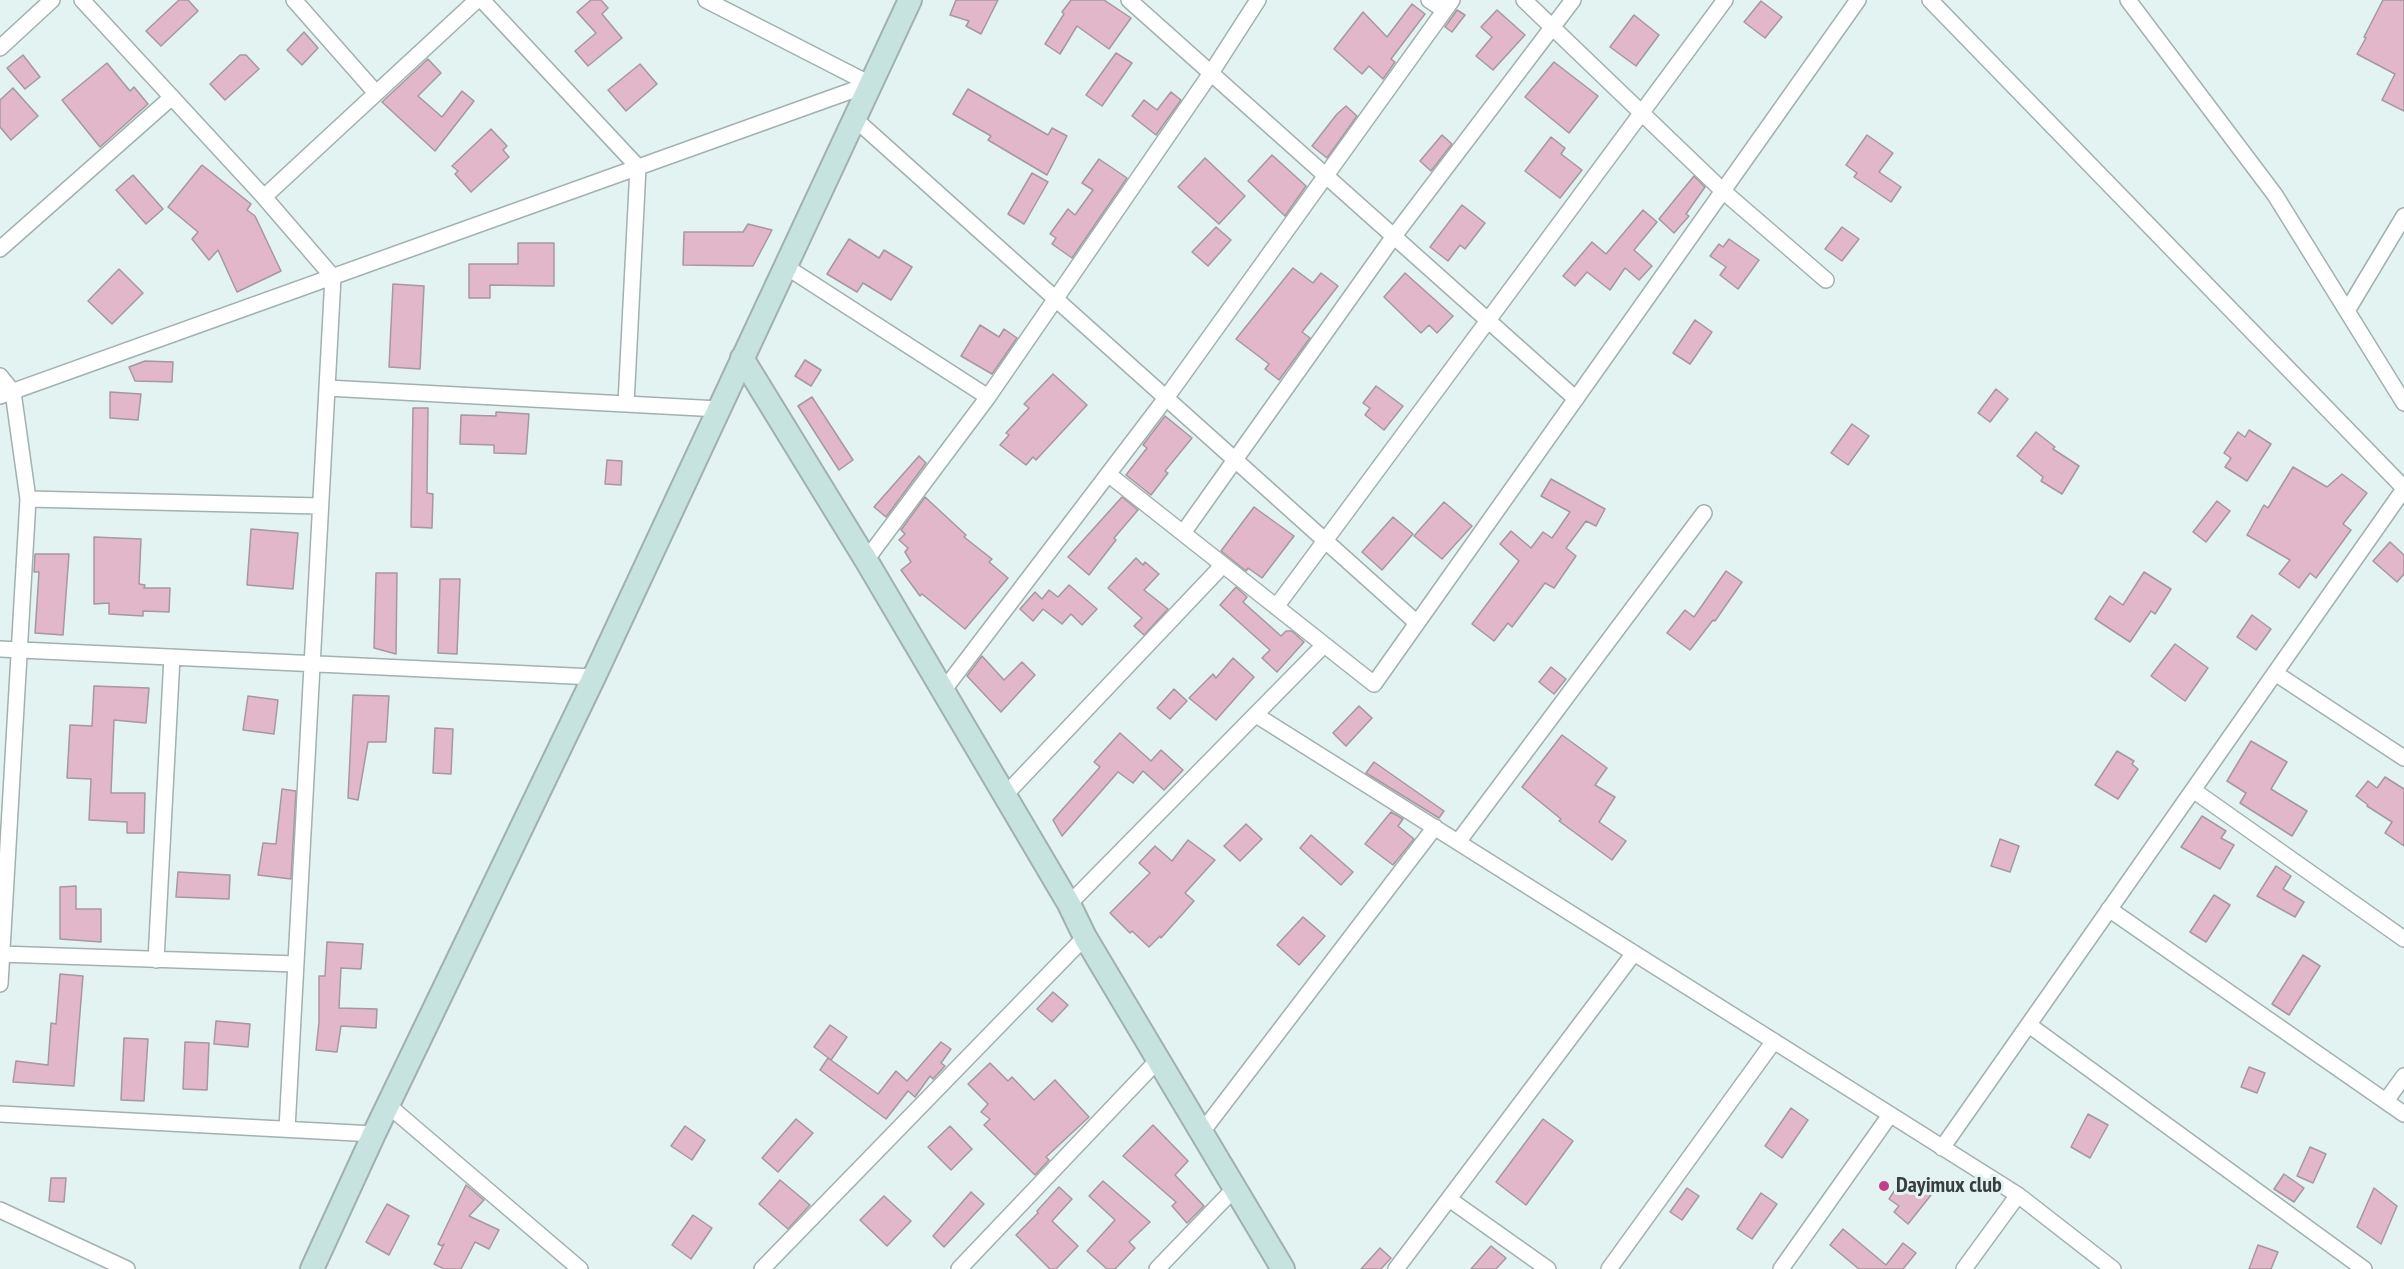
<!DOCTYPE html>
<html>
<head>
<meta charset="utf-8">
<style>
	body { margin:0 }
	canvas { display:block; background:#e3f3f1 }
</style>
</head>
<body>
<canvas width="2404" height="1269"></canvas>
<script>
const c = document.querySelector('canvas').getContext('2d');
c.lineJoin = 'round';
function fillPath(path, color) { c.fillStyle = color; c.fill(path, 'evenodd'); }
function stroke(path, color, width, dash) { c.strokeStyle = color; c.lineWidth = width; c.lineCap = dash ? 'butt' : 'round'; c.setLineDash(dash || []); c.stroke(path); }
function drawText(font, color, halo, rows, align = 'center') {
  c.font = font + ' "PT Sans Narrow",sans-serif'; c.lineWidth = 6; c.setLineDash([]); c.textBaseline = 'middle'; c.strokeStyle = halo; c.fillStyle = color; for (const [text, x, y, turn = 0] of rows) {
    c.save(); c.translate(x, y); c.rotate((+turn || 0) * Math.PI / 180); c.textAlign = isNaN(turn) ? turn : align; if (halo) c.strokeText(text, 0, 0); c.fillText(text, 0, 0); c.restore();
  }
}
const building = new Path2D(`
	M179,0H188L198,11L161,46L146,31Z
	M591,0H601L608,8L602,14L622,38L588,66L575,51L596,33L577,12Z
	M956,0H998L981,34L966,26L969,21L950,15Z
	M1071,0H1104L1131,18L1109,49L1077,26L1060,54L1045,44L1064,14L1062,12Z
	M2383,0H2404V111L2382,100L2395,74L2357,54L2366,38L2364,37Z
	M1761,1L1782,17L1765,38L1744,22Z
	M1412,4L1425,14L1391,59L1395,62L1383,79L1369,66L1362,74L1334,49L1363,12L1387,37Z
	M1457,10L1465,15L1452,32L1445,27Z
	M1497,10L1525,35L1493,70L1476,56L1492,37L1481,27Z
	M1634,15L1659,35L1636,66L1610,47Z
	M304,32L318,48L302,65L287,50Z
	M1116,53L1132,63L1102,106L1086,95Z
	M23,55L40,77L25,89L7,68Z
	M240,55H246L259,69L225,100L210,84Z
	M428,59L441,73L418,96L442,117L462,91L474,101L435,151L382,102Z
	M1554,62L1598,96L1569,133L1525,97Z
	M107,63L130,91L134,87L148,104L100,147L62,100Z
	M640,64L657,84L626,111L608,90Z
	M13,88L38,116L11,140L0,127V100Z
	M968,89L1048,135L1052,128L1067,136L1047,175L988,140L991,136L953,114Z
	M1171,92L1181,100L1156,135L1132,116L1144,100L1157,110Z
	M1346,106L1357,116L1327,158L1312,146L1337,114Z
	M491,129L507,146L503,150L509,157L471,192L455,174L458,171L452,166Z
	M1442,135L1452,144L1431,171L1420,161Z
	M1867,135L1893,153L1879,172L1901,187L1891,202L1854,177L1857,173L1846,165Z
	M1551,137L1565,148L1561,154L1582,170L1560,198L1525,171Z
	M1272,155L1306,186L1285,216L1248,181Z
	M1205,158L1245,196L1219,224L1178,187Z
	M1099,159L1127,178L1072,258L1052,244L1056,238L1050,234L1068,209L1075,215L1093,190L1082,183Z
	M202,165L251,204L247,210L255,216L281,271L237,292L218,250L209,260L192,239L198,232L168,207Z
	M1032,173L1048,182L1024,224L1008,214Z
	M133,175L163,209L146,224L116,190Z
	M1694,176L1705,187L1686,214L1689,216L1674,233L1659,219Z
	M1462,205L1485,223L1465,249L1460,245L1448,261L1430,247Z
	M1643,210L1657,222L1634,250L1652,266L1639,280L1625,268L1610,290L1587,272L1575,286L1563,276L1592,242L1606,254Z
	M748,224L772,230L753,266L683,265L684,232H743Z
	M1216,227L1231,240L1208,266L1192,252Z
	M1842,227L1859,239L1842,261L1825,249Z
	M849,239L879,258L884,250L912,267L891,300L863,283L857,292L827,274Z
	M1729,239L1759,260L1738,289L1720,275L1726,267L1710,256L1719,244L1723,247Z
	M518,243H554V286L490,285V298H469V264H518Z
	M1293,268L1313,283L1321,273L1338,286L1302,332L1310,338L1279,380L1265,369L1269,364L1236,339Z
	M119,269L143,293L112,324L88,301Z
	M1405,273L1453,316L1437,333L1429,325L1421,333L1384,297Z
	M393,284L424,286L420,369L389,367Z
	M1695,320L1712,332L1690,364L1673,353Z
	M980,325L999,337L1004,329L1017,338L992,374L961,356Z
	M805,360L821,370L811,386L795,376Z
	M145,361L173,362L172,382L135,381L129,367Z
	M1053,374L1087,405L1036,460L1033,457L1026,465L1000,445L1009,435L1006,433L1029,408L1024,404Z
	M1376,386L1403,406L1384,430L1365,415L1370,408L1363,403Z
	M1996,389L2008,399L1990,422L1978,413Z
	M110,392L141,394L138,420L110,418Z
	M812,397L853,460L839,470L798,406Z
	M413,408H428L427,493L433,494L432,528L411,527Z
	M496,412L529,414L526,454L494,453V445L460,444L461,415L496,416Z
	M1165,416L1192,438L1165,471L1168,473L1151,495L1126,475L1147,448L1143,445Z
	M1852,424L1869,436L1848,465L1831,453Z
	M2249,430L2271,444L2247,481L2225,467L2231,458L2224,453L2238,432L2245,437Z
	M2036,432L2055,447L2053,449L2079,466L2062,494L2041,481L2043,477L2017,456Z
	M919,456L926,463L886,517L874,507Z
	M607,460L622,461L621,485L605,484Z
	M2293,467L2327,487L2342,474L2367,493L2343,524L2351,530L2316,578L2310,573L2299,588L2279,574L2290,560L2247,535L2264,505L2268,508Z
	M1551,479L1605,509L1596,526L1586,521L1566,548L1576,556L1554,588L1545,583L1512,627L1508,623L1494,641L1472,624L1519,561L1500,544L1511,531L1531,548L1543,532L1552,538L1570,512L1541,496Z
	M925,497L966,535L964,537L992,559L989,562L1008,578L965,629L922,594L920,596L901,570L911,562L905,552L908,548L899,540L905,534L901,530Z
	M1122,497L1138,510L1114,538L1116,540L1089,575L1068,557Z
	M2217,501L2230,511L2206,542L2193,532Z
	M1444,502L1472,526L1442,559L1414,536Z
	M1254,507L1294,536L1262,578L1248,568L1246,571L1221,551Z
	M1393,517L1413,534L1382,570L1362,552Z
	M251,529L298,533L293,589L247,585Z
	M94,537L141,539L139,584L145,585L144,588H170L169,612L143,611V616L109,614V603L94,604Z
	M2390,542L2404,555V574L2397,582L2373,561Z
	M35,554H69L63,635L35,633L39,572H34Z
	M1136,558L1143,565L1145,562L1159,574L1144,590L1168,609L1144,635L1134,626L1142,618L1108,588Z
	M1726,571L1742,582L1715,621L1713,620L1690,650L1667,633L1685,610L1694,617Z
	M2144,572L2171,589L2155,614L2151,611L2130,642L2095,619L2110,596L2123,605Z
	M376,573H397L396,654L374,648Z
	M440,579H460L457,654L438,653Z
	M1069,585L1097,609L1082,625L1071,614L1062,624L1043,609L1033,621L1020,609L1035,592L1042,599L1049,590L1058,597Z
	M1236,587L1247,597L1243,602L1281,636L1286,631H1292L1304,642L1277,672L1262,658L1270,650L1220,605Z
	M2252,615L2271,629L2256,650L2237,637Z
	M2175,644L2208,668L2185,701L2151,676Z
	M982,656L1004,680L1022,662L1035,675L1001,712L967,676Z
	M1233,658L1254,677L1216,720L1189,698L1213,674L1216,678Z
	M1551,667L1566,679L1554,694L1539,682Z
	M94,686L149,688L146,723L114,720L111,793H145L144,833H127V822L89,820L91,779L67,778L70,725L92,726Z
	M1174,689L1187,701L1170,719L1157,708Z
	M353,695L389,696L386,742H368L358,800L348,798Z
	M248,696L278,700L274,734L243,730Z
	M1359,706L1372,718L1346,746L1333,733Z
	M435,728L453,729L451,774L433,773Z
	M1120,733L1151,761L1161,750L1183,770L1164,790L1143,771L1133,783L1118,772L1062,836L1053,820L1100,767L1094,762Z
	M1562,735L1607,768L1595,785L1615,797L1599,822L1626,841L1612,860L1559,821L1561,819L1522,787Z
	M2251,741L2287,762L2271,789L2307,811L2292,836L2240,803L2246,793L2227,781Z
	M2117,751L2134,761L2132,764L2138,769L2118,799L2095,785Z
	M1374,762L1444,811L1439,818L1366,773Z
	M2385,777L2404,789V846L2385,833L2392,822L2367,806L2368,805L2356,796L2368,781L2377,788Z
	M282,789L296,791L291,879L258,875L263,843L276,844Z
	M1391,812L1403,819L1398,826L1414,839L1393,865L1365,844Z
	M2202,816L2226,831L2221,838L2234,845L2220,869L2181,847Z
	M1246,824L1262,839L1240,861L1224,846Z
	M1311,835L1353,872L1341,885L1300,848Z
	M2000,839L2019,846L2010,872L1991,866Z
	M1188,840L1215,860L1185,893L1194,901L1161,938L1160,936L1149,947L1132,931L1130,933L1110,913L1150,873L1139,863L1155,846L1172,861Z
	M2276,866L2291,876L2283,889L2304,902L2295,917L2257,896Z
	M178,872L230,875L229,899L176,897Z
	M76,886V909H101V942L60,939V887Z
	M2214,895L2230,905L2206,942L2190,932Z
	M1303,917L1325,936L1299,965L1277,945Z
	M327,942L363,944L361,969L341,968L339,1008L377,1009L376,1028L341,1026L337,1052L316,1050L319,1022V976H325Z
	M2303,955L2320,966L2289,1015L2272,1004Z
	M60,974L83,976L74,1086L13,1082L16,1061L48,1065L51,1023L56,1024Z
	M1053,992L1068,1005L1052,1022L1037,1009Z
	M216,1021L250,1024L248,1047L214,1044Z
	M830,1025L847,1037L831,1060L814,1047Z
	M124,1038L148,1039L144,1101L121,1100Z
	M185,1042L209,1043L207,1090L183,1089Z
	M941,1042L951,1049L941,1063L945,1066L933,1079L930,1076L915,1097L908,1091L886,1119L820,1070L828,1058L878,1094L896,1071L907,1081Z
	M990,1063L1008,1081L1012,1077L1034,1100L1055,1080L1089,1117L1046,1157L1049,1160L1035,1175L984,1125L990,1119L981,1112L988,1104L968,1084Z
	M2249,1067L2265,1073L2257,1093L2241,1087Z
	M1791,1108L1808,1120L1782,1158L1765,1146Z
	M2088,1114L2108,1125L2090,1158L2071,1147Z
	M796,1119L813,1133L778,1172L762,1158Z
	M1543,1119L1573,1141L1526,1205L1496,1182Z
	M1153,1125L1188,1161L1175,1175L1204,1206L1187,1223L1172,1206L1176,1202L1123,1156Z
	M685,1126L705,1140L692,1160L671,1146Z
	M950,1126L972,1149L951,1170L928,1147Z
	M2310,1147L2326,1154L2313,1183L2297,1176Z
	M2284,1174L2304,1188L2294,1202L2274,1189Z
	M1904,1176L1931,1195L1908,1224L1894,1212L1899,1206L1889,1199Z
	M51,1178H66L64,1202L49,1201Z
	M780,1180L810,1205L788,1229L759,1204Z
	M1103,1181L1150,1222L1129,1242L1135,1248L1115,1269H1107L1087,1251L1115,1220L1089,1196Z
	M466,1185L484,1200L469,1216L499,1230L489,1249L475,1242L461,1269H444L434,1264L444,1244L442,1246L438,1244Z
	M1059,1187L1072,1199L1052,1221L1078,1246L1056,1269H1050L1016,1235L1038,1213L1037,1211Z
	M1687,1188L1699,1196L1682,1220L1670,1212Z
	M2374,1188L2397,1206L2381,1244L2357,1227Z
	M971,1192L984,1204L944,1247L933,1236Z
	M1761,1193L1777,1204L1752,1239L1737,1229Z
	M884,1196L911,1221L887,1246L860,1220Z
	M387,1204L409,1216L389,1255L366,1242Z
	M693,1215L712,1228L691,1259L672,1245Z
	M1843,1229L1886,1265L1903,1243L1916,1253L1903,1269H1859L1830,1245Z
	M2258,1245L2278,1252L2271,1269H2249Z
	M1491,1246L1506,1258L1496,1269H1471Z
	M1380,1248L1391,1258L1381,1269H1361Z`);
const street = new Path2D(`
	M82,0L264,197L333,277L287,1129
	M294,0L376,93
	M482,0L638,167L626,404
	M706,0L870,84
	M1129,0L1576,399
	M1429,0L1444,10
	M1524,0L1723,191L1826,280
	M1930,0L2404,488
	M2128,0L2275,195L2404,403
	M0,48L52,0
	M855,119L1417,623
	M264,197L477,0
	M0,249L172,97
	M785,266L988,397
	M2347,311L2404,216
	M0,376L13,392L28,499L0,984
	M327,388L719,409
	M0,396L870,84
	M1108,474L1374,684L1858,0
	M28,499L320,506
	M1183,533L1394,236L1573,0
	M866,560L988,397L1211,73L1258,0
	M1276,607L1725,0
	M0,649L594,677
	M2275,673L2404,758
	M943,691L1166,398L1452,0
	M1256,715L2018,1195L2113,1269
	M2193,790L2404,939
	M1005,795L1223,565
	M1458,842L1704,513
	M1069,904L1324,645
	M2109,909L2404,1114
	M0,954L296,964
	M156,960L172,657
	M2029,1025L2364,1269
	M2386,1101L2404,1076
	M389,1106L580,1269
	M0,1114L374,1134
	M1202,1132L1435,827
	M1942,1148L2404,489
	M1449,1199L1548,1269
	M0,1210L127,1269
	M762,1269L1085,937
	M959,1269L1158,1060
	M1157,1269L1235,1188
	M1396,1269L1634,953
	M1609,1269L1774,1041
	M1781,1269L1890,1115
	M1964,1269L2018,1195`);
const secondary = new Path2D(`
	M742,358L866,560L1069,904L1085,937L1283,1269
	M312,1269L374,1134L594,677L910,0`);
const markers = [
	[1884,1186,6,"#c34088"]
];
const poiNames = [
	["Dayimux club",1896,1186]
];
fillPath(building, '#e1b7c9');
stroke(building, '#a6989e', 1.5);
stroke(street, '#a1b1af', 18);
stroke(secondary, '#a1b1af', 26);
stroke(street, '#fff', 15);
stroke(secondary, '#c6e3e0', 22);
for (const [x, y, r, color] of markers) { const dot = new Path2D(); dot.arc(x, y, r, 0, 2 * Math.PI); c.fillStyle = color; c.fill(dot); stroke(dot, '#e3f3f1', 2); }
drawText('bold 22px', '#383e3d', '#e3f3f1', poiNames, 'left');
</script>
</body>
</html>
